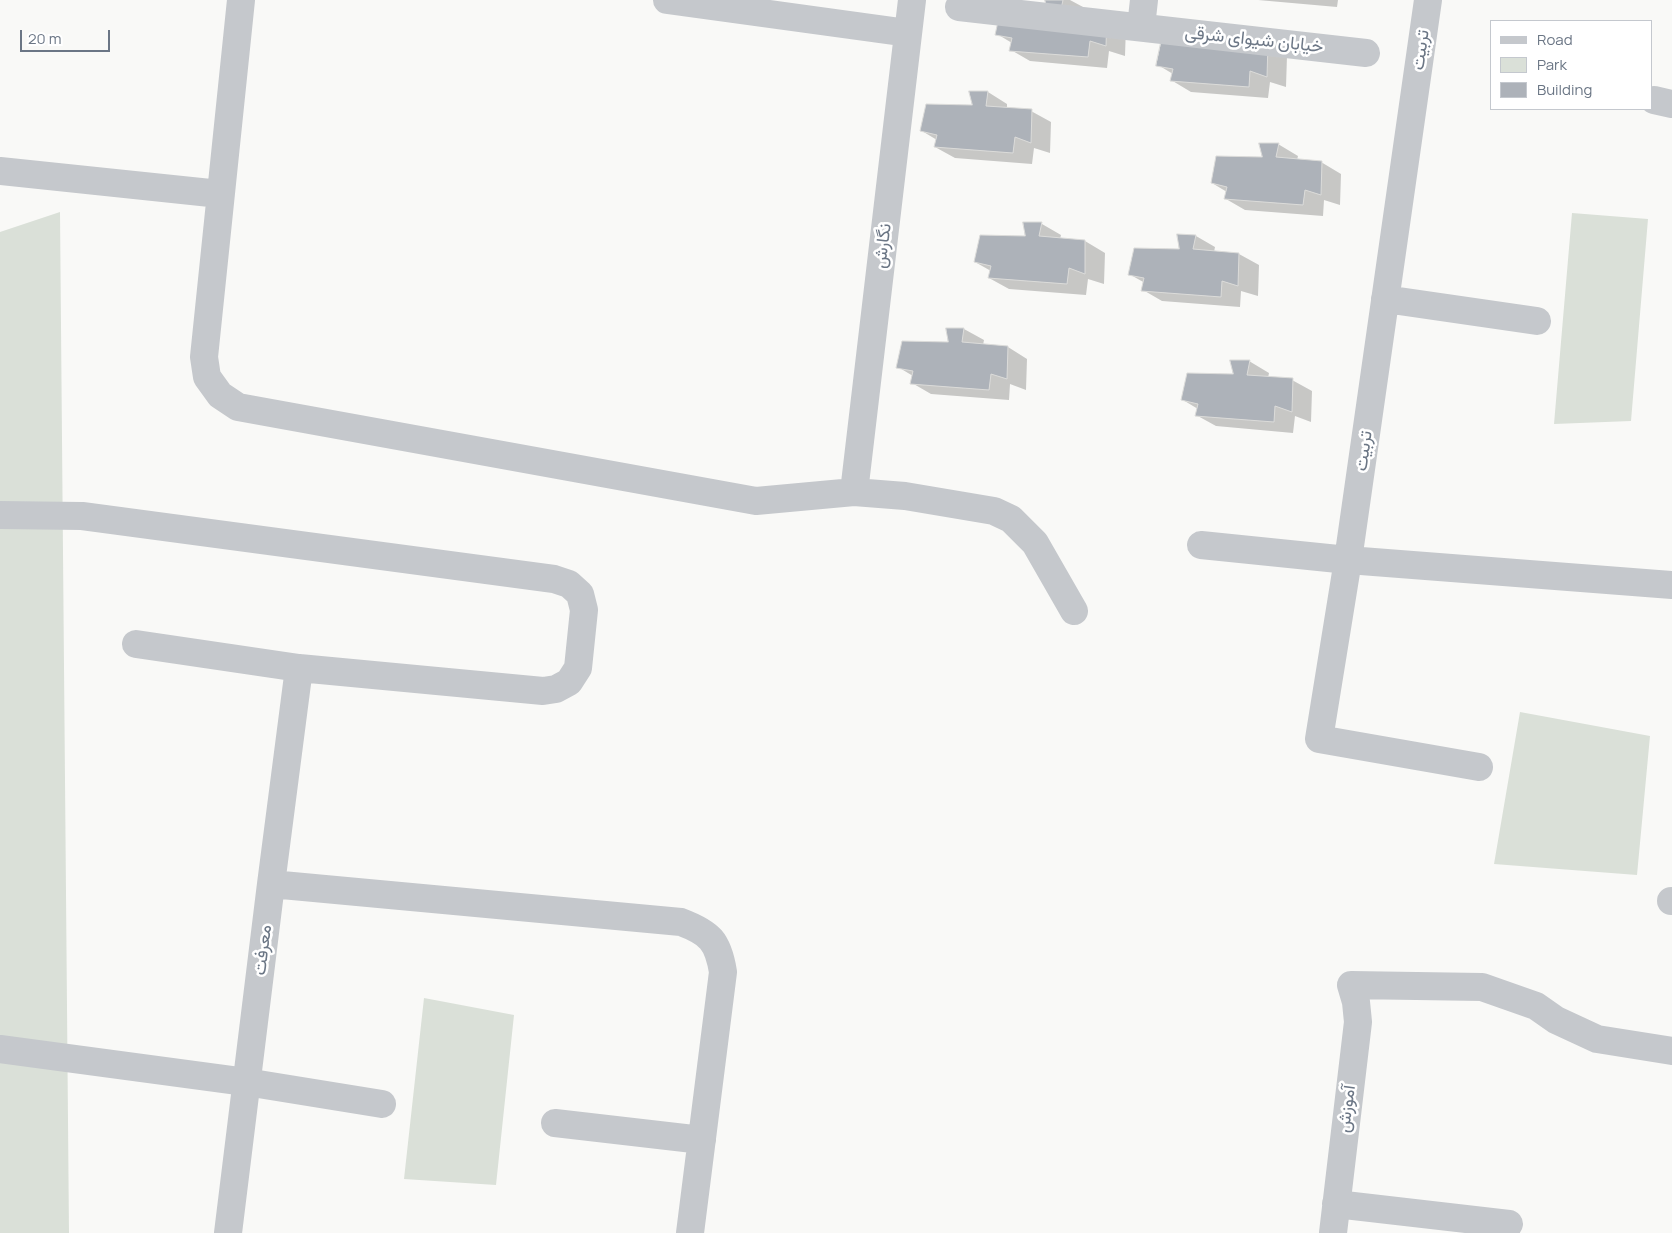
<!DOCTYPE html>
<html>
<head>
<meta charset="utf-8">
<style>
	body { margin:0 }
	#map { position:relative; width:1672px; height:1233px; overflow:hidden; background:#f9f9f7; font-family:Manrope,sans-serif }
	canvas { display:block }
	.legend { position:absolute; left:1490px; top:20px; width:162px; height:90px; box-sizing:border-box; background:#fff; border:1px solid #c4c8ce; margin:0; padding:6px 9px; list-style:none; font-size:15px; color:#6b7685 }
	.legend li { display:flex; align-items:center; gap:10px; height:25px }
	.legend b { width:25px; border:1px solid #c4c8ce }
	.scale { position:absolute; left:20px; top:30px; width:90px; height:22px; box-sizing:border-box; border:2px solid #6b7685; border-top:0; padding-left:6px; font-size:15px; line-height:18px; white-space:nowrap; color:#6b7685; -webkit-text-stroke:4px #fff; paint-order:stroke }
</style>
</head>
<body>
<div id="map">
<canvas width="1672" height="1233"></canvas>
<ul class="legend">
<li><b style="height:6px;background:#c5c8cc"></b>Road</li>
<li><b style="height:14px;background:#dae0d8"></b>Park</li>
<li><b style="height:14px;background:#adb2b9"></b>Building</li>
</ul>
<div class="scale">20 m</div>
</div>
<script>
const c = document.querySelector('canvas').getContext('2d');
c.lineJoin = 'round';
function fillPath(path, color) { c.fillStyle = color; c.fill(path, 'evenodd'); }
function stroke(path, color, width, dash) { c.strokeStyle = color; c.lineWidth = width; c.lineCap = dash ? 'butt' : 'round'; c.setLineDash(dash || []); c.stroke(path); }
function drawText(font, color, halo, rows, align = 'center') {
  c.font = font + ' Manrope,Vazirmatn,sans-serif'; c.lineWidth = 5; c.setLineDash([]); c.textBaseline = 'middle'; c.strokeStyle = halo; c.fillStyle = color; for (const [text, x, y, turn = 0] of rows) {
    c.save(); c.translate(x, y); c.rotate((+turn || 0) * Math.PI / 180); c.textAlign = isNaN(turn) ? turn : align; if (halo) c.strokeText(text, 0, 0); c.fillText(text, 0, 0); c.restore();
  }
}
const green = new Path2D(`
	M60,212L69,1233H0V232Z
	M1572,213L1648,219L1631,421L1554,424Z
	M1520,712L1650,736L1637,875L1494,864Z
	M424,998L514,1015L496,1185L404,1179Z`);
const shadow = new Path2D(`
	M1046,0H1070L1083,7L1082,12L1126,26L1125,56L1109,51L1107,68L1030,61L1011,50L1012,43L997,34L1048,10Z
	M1258,0H1338L1337,7Z
	M1267,44L1287,56L1286,87L1270,82L1268,98L1191,92L1171,80L1173,74L1158,65Z
	M971,92H988L1007,104V109L1031,111L1051,122L1050,153L1034,148L1032,164L955,158L935,147L937,140L922,131L973,107Z
	M1278,144L1298,156L1297,160L1321,162L1341,174L1340,205L1324,200L1323,216L1245,210L1226,199L1227,192L1212,183L1263,159Z
	M1024,223L1042,224L1061,235L1060,239L1085,241L1105,253L1104,284L1088,279L1086,295L1009,289L989,278L991,271L975,262L1027,237Z
	M1196,236L1215,247L1214,252L1239,254L1259,265L1258,296L1241,291L1240,307L1162,301L1143,290L1145,283L1129,274L1181,250Z
	M947,329H964L984,340L983,345L1008,347L1027,359L1026,390L1010,384L1009,400L931,394L912,383L913,376L898,367L949,343Z
	M1249,361L1269,373L1268,378L1292,380L1312,391L1311,422L1295,416L1293,433L1216,426L1196,415L1198,409L1183,400L1234,375Z`);
const building = new Path2D(`
	M1045,0H1063L1061,9L1107,13L1106,46L1090,41L1088,57L1009,51L1012,38L995,35L1001,8L1047,9Z
	M1162,38L1268,43L1267,77L1250,71L1249,87L1170,81L1173,69L1156,66Z
	M969,91H988L986,106L1032,109L1031,143L1015,137L1013,153L934,147L937,135L920,131L926,104L972,105Z
	M1259,143H1279L1276,157L1322,161L1321,195L1305,190L1303,205L1224,199L1227,187L1211,183L1216,156L1262,157Z
	M1023,222H1042L1039,236L1085,240V274L1069,268L1067,284L988,278L991,266L974,262L980,235L1025,236Z
	M1177,234L1196,235L1193,249L1239,253L1238,286L1222,281L1221,297L1141,291L1144,278L1128,275L1134,248L1179,249Z
	M946,328H964L962,342L1008,346L1007,379L991,374L989,390L910,384L913,371L896,368L902,341L948,342Z
	M1230,360H1250L1247,375L1293,378L1292,412L1275,406L1274,422L1195,416L1198,404L1181,400L1187,373L1233,374Z`);
const minor = new Path2D(`
	M241,0L204,357L207,377L220,395L238,407L756,501L854,492L905,496L994,511L1011,519L1035,543L1074,611
	M667,0L908,33
	M1428,0L1348,560L1319,739L1479,767
	M959,7L1366,53
	M1141,27L1144,0
	M1654,100L1672,104
	M0,171L220,194
	M1385,299L1537,321
	M854,492L912,0
	M0,515L82,516L554,579L569,584L580,594L584,610L578,668L569,682L556,689L543,691L299,668L136,644
	M1201,545L1348,560L1672,585
	M271,884L681,922C710,933 718,941 723,972L690,1233
	M1671,901H1672
	M0,1049L246,1082L382,1104
	M555,1123L702,1140
	M1336,1204L1509,1224
	M228,1233L271,884L299,668
	M1333,1233L1358,1022L1356,1002L1351,985L1482,987L1536,1006L1556,1020L1597,1039L1672,1051`);
const streetNames = [
	["خیابان شیوای شرقی",1254,40,6],
	["تربیت",1421,50,-82],
	["نگارش",883,246,-83],
	["تربیت",1364,451,-82],
	["معرفت",263,950,-83],
	["آموزش",1347,1109,-83]
];
fillPath(green, '#dae0d8');
fillPath(shadow, '#0003');
fillPath(building, '#adb2b9');
stroke(building, '#dbdbd9', 1);
stroke(minor, '#c5c8cc', 28);
drawText('18px', '#6b7685', '#fff', streetNames);
</script>
</body>
</html>
